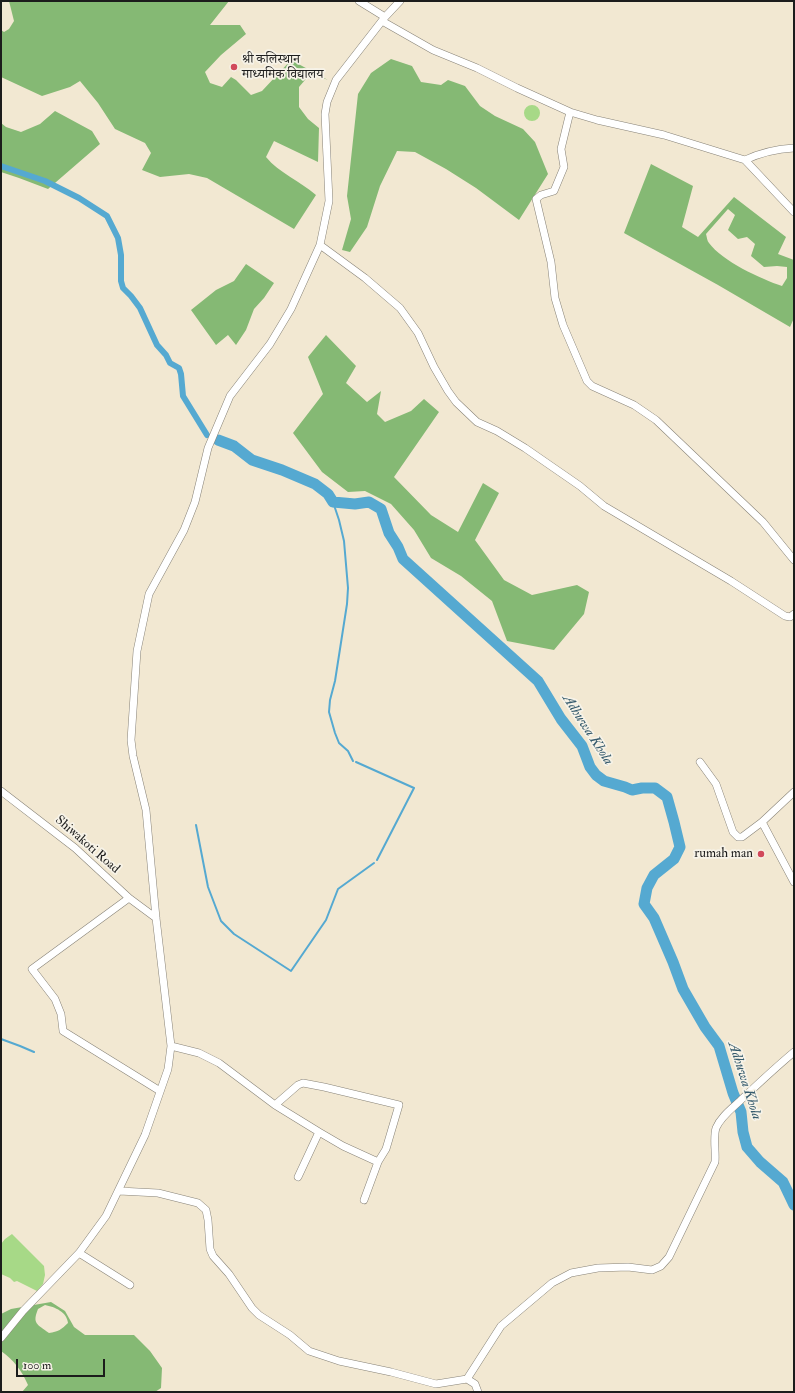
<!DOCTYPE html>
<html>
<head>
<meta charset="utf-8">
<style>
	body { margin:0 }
	#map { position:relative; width:795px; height:1393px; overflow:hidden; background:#f2e8d2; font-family:"IM FELL Double Pica",serif }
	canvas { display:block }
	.frame { position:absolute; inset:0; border:2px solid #1c1c1c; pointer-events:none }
	.scale { position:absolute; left:16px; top:1359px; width:89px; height:18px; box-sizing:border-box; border:2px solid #1c1c1c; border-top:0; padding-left:5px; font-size:12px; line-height:14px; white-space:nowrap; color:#1c1c1c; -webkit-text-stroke:3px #f7f3e8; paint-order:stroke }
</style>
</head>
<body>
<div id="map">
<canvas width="795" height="1393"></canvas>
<div class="frame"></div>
<div class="scale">100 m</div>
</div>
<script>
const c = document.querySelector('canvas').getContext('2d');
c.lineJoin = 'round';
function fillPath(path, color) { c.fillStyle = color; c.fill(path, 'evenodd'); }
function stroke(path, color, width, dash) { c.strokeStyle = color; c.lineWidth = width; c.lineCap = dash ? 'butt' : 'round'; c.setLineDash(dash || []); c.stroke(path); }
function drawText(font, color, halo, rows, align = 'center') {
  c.font = font + ' "IM FELL Double Pica","Noto Serif Devanagari",serif'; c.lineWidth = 3.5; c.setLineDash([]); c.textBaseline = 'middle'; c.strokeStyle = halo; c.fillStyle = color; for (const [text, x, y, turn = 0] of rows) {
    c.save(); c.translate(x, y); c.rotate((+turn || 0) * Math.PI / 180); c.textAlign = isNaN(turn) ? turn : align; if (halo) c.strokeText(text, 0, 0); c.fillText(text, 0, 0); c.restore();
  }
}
const green = new Path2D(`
	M524 113a8 8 0 1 1 16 0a8 8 0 1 1-16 0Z
	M12,1234L44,1266L45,1275L43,1284L37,1291L17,1281L14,1282L10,1278L1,1274V1244L5,1239Z`);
const forest = new Path2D(`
	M9,1H229L210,25H240L246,34L221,55L205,72L210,83L222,87L231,77L236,80L251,95L262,91L291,60L328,80L311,73L299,87V107L308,119L319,128L318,162L274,141L266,157C279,173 300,181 316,195L294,229L207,178L189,174L160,177L142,170L151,153L145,143L115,129L98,103L80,81L70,87L42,96L1,77V30L4,32L9,29L14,21Z
	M391,59L412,66L421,82L441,85L448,80L465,86L480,106L495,116L523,129L535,142L548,174L519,220L476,188L446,169L415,152L397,151L380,186L367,227L350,252L342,250L351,219L347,196L358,94L371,73Z
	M55,111L92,131L100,144L48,189L19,178L1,172V123L6,127L21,132L40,124Z
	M651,164L693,186L682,227L698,237L734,197L786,237L778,254L794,260V318L790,327L718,285L624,233ZM728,209L735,215L728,230L738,239L747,237L755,244L751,256L764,267L777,266L787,267V278L782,286C761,279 722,261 709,243C707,241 707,237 706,234Z
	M246,264L274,283L264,298L254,309L246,330L236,345L228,335L216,345L191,310L216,290L234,281Z
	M326,335L356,366L346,383L367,402L381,391L377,414L385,422L411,411L424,399L439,412L394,477L431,515L458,532L483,483L499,493L475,540L504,580L532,595L577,585L589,592L584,614L554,650L507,641L492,601L461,576L431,558L414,530L391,504L365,491L348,492L322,472L293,433L323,394L308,357Z
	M51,1302L65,1311L74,1327L85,1335H134L150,1351L162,1368L161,1388L155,1392H22L28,1385C22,1371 14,1360 1,1351V1314L11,1309ZM45,1305C55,1307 67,1312 68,1323C62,1329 58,1332 49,1333C37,1324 32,1324 38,1309Z`);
const stream = new Path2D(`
	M333,502L339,520L344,541L348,588L347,604L335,681L330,700L329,712L335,733L339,743L348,751L353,761
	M356,762L414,788L377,860
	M196,825L208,887L221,921L234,934L291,971L326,920L338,889L374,863
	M1,1039L20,1046L34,1052`);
const canal = new Path2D(`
	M1,166L45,181L79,198L107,216L118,238L121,255V281L123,288L131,296L140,308L157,345L166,355L170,363L179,368L181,374L183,396L207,435`);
const river = new Path2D(`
	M218,440L234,446L252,460L282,470L315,484L328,494L333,502L355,504L369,502L381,509L389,533L398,547L403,559L538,681L561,719L582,746L590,767L596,775L604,781L625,787L632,790L642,788H655L667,797L674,822L680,847L674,859L654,875L647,888L644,904L654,918L673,962L683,989L705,1027L719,1046L733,1093L741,1112L743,1132L747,1147L760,1162L783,1182L794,1205`);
const minor = new Path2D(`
	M359,1L385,17
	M382,21L433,50L477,68L517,88L570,112L597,120L664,135L745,160C762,152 776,149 794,148
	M570,112L561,149L564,167L554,191L541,195L536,199L551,262L555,298L563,325L587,381L592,386L634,405L656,420L763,522L794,560
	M745,160L794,212
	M320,245L365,278L400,308L418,333L434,367L448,391L456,402L477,422L497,431L525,448L580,486L604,506L731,581L785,616L790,617L794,614
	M700,762L716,784L733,832L738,837H742L762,822L794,792
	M1,791L75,848L129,898L156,918
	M762,822L794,882
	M129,898L32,969L55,999L61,1014L63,1031L160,1091
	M171,1046L199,1053L219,1063L275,1105L319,1132L298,1177
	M275,1105L298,1085L303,1083L324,1087L399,1105L386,1149L378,1162
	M319,1132L343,1146L378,1162L364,1200
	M119,1191L158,1193L198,1203L206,1210L208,1220L210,1249L213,1256L229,1274L252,1308L259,1315L290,1335L309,1351L339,1361L391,1372L436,1384L467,1379
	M79,1253L130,1285
	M1,1338L23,1311L79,1253L106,1216L145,1135L168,1069L171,1046L156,918L146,810L133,756L131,740L137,651L149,594L184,530L195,502L208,448L230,396L270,344L291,309L320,245L329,201L325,114L327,102L336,80L385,17L400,1
	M478,1392L475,1384L467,1379L501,1326L552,1283L571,1273L598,1268L628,1267L652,1270L661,1266L669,1257L715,1162C716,1152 713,1137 716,1128C721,1116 734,1107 743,1098C760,1082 776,1067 794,1052`);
const markers = [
	[234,67,4,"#d1495b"],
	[761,854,4,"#d1495b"]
];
const poiNames = [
	["श्री कलिस्थान",242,60],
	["माध्यमिक विद्यालय",242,75],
	["rumah man",753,854,"right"]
];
const streetNames = [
	["Shiwakoti Road",87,845,41]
];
const waterNames = [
	["Adhuwa Khola",587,730,57],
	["Adhuwa Khola",744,1081,72]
];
fillPath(green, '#a7d987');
fillPath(forest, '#85b974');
stroke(stream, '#55a9d1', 2);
stroke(canal, '#55a9d1', 6);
stroke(river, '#55a9d1', 11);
stroke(minor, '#878277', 8);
stroke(minor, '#fff', 7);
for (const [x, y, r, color] of markers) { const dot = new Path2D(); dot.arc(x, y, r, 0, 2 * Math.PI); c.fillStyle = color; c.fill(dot); stroke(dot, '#f7f3e8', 1.5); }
drawText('13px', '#1c1c1c', '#f7f3e8', poiNames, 'left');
drawText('13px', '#1c1c1c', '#f7f3e8', streetNames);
drawText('italic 14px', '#365b6d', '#f7f3e8', waterNames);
</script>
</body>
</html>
